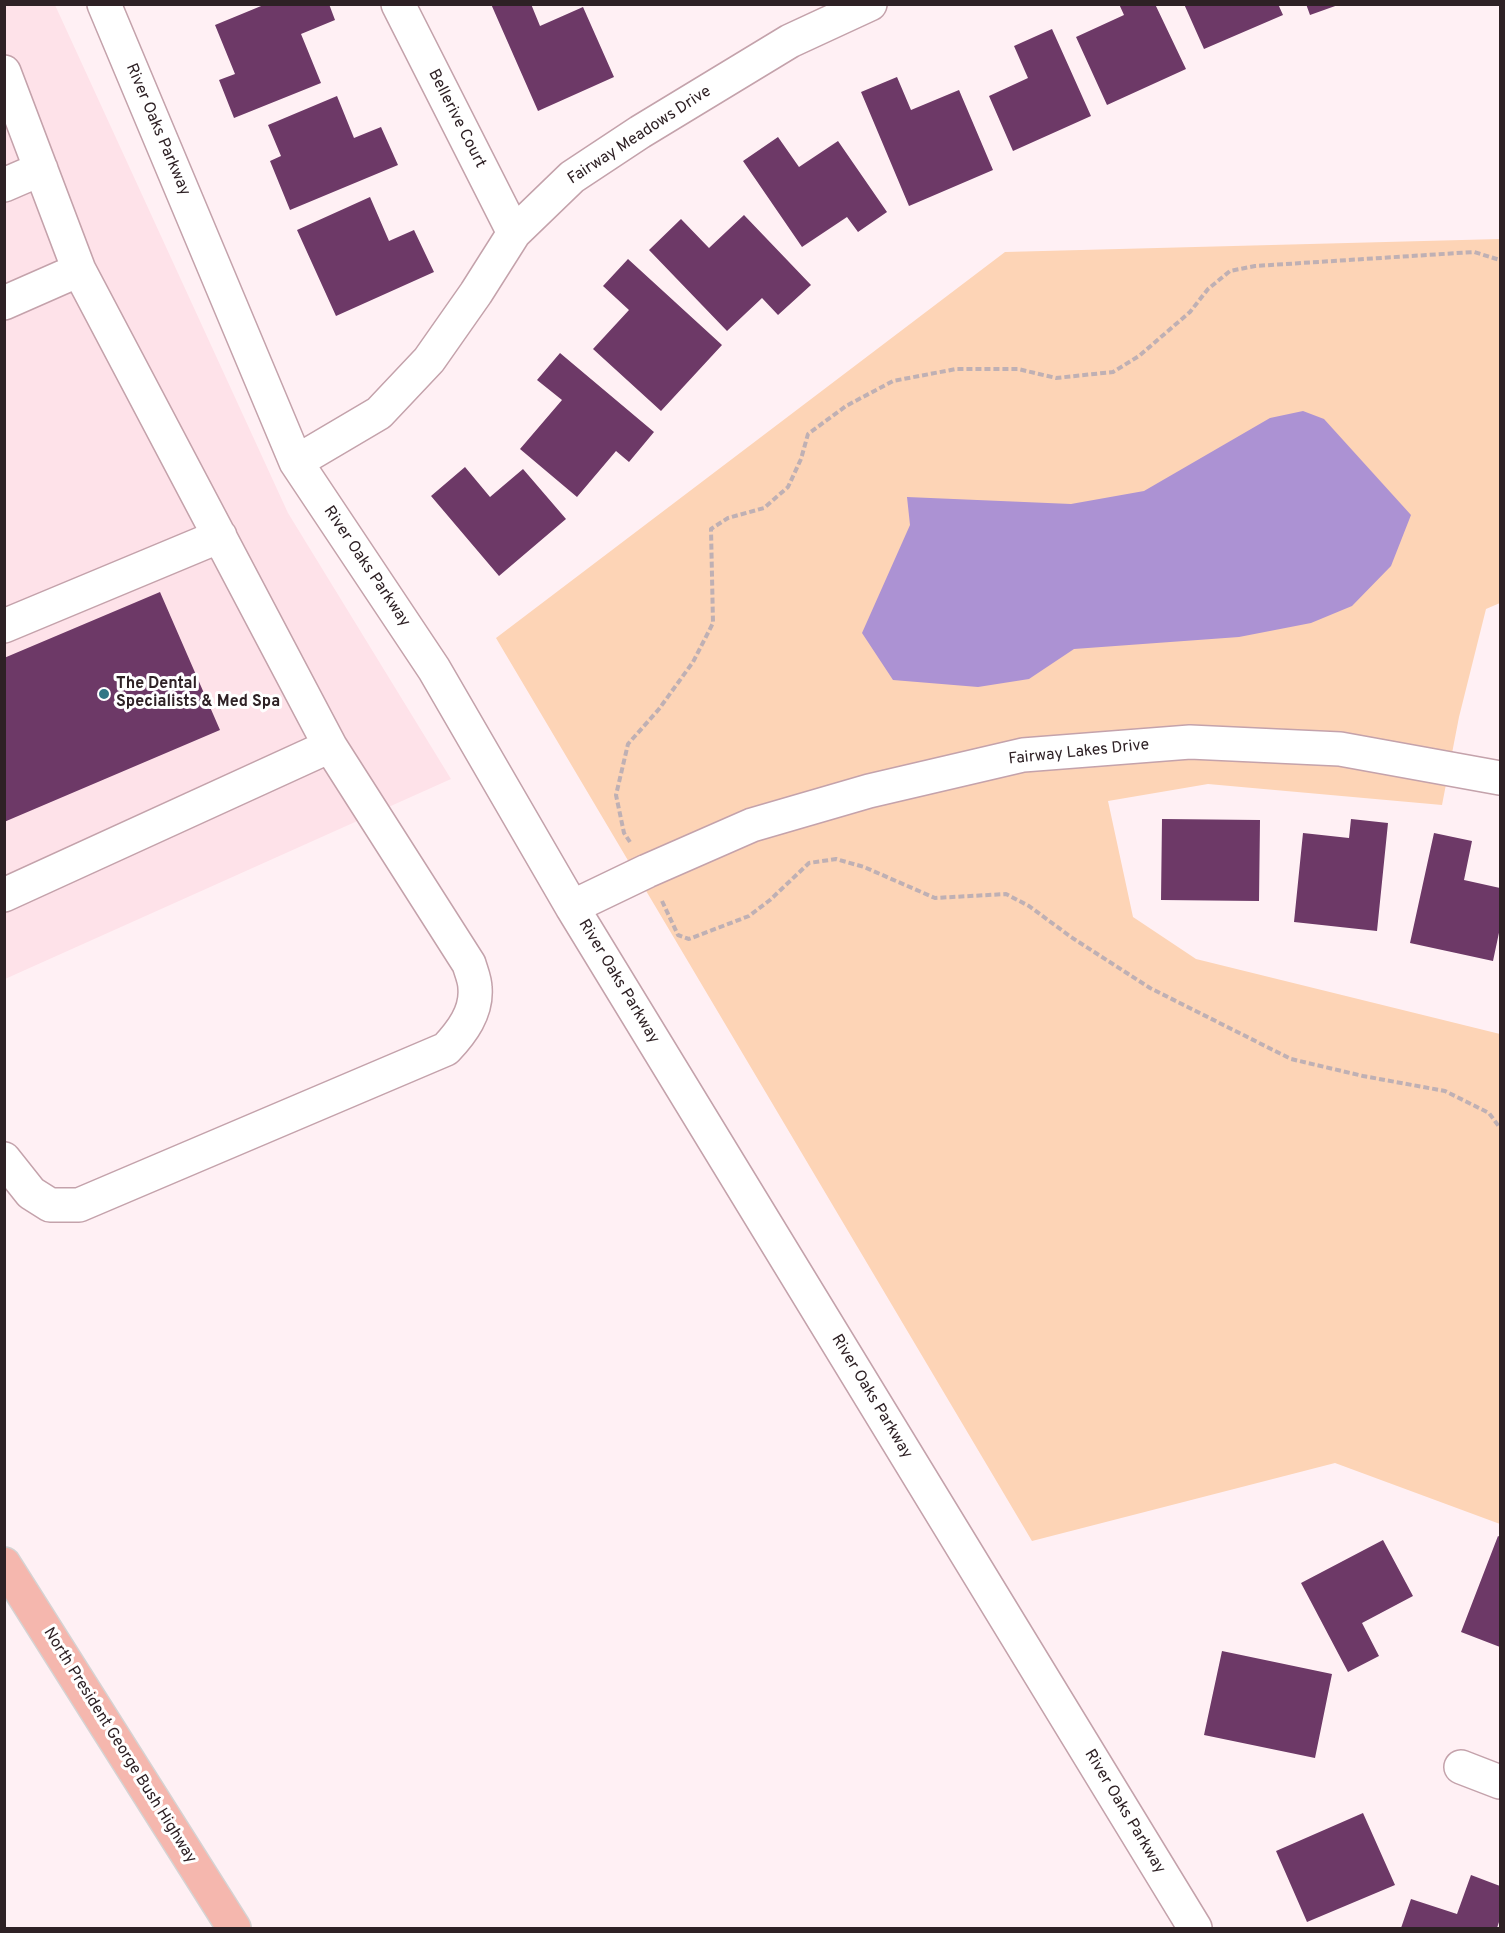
<!DOCTYPE html>
<html>
<head>
<meta charset="utf-8">
<style>
	body { margin:0 }
	#map { position:relative; width:1505px; height:1933px; overflow:hidden; background:#fff0f4; font-family:Overpass,sans-serif }
	canvas { display:block }
	.frame { position:absolute; inset:0; border:6px solid #2e2125; pointer-events:none }
</style>
</head>
<body>
<div id="map">
<canvas width="1505" height="1933"></canvas>
<div class="frame"></div>
</div>
<script>
const c = document.querySelector('canvas').getContext('2d');
c.lineJoin = 'round';
function fillPath(path, color) { c.fillStyle = color; c.fill(path, 'evenodd'); }
function stroke(path, color, width, dash) { c.strokeStyle = color; c.lineWidth = width; c.lineCap = dash ? 'butt' : 'round'; c.setLineDash(dash || []); c.stroke(path); }
function drawText(font, color, halo, rows, align = 'center') {
  c.font = font + ' Overpass,sans-serif'; c.lineWidth = 6; c.setLineDash([]); c.textBaseline = 'middle'; c.strokeStyle = halo; c.fillStyle = color; for (const [text, x, y, turn = 0] of rows) {
    c.save(); c.translate(x, y); c.rotate((+turn || 0) * Math.PI / 180); c.textAlign = isNaN(turn) ? turn : align; if (halo) c.strokeText(text, 0, 0); c.fillText(text, 0, 0); c.restore();
  }
}
const built = new Path2D(`
	M4,5H55L288,513L451,779L5,979Z`);
const green = new Path2D(`
	M1500,239V603L1486,609L1459,717L1442,805L1208,784L1108,801L1133,917L1196,959L1500,1034V1524L1335,1463L1032,1541L496,638L1005,252Z`);
const water = new Path2D(`
	M1303,411L1324,419L1411,515L1391,566L1352,606L1311,623L1239,637L1074,649L1029,679L978,687L893,680L862,633L910,525L907,497L1071,504L1144,491L1270,418Z`);
const building = new Path2D(`
	M266,4H329L335,20L301,34L321,83L234,118L219,80L235,74L215,25Z
	M491,4H531L540,26L583,7L614,77L538,111Z
	M1119,4H1155L1186,69L1107,105L1076,37L1124,15Z
	M1184,4H1278L1283,15L1204,49Z
	M1306,4H1338V5L1310,15Z
	M1052,29L1091,116L1013,151L989,96L1028,78L1014,46Z
	M897,77L911,110L959,90L993,170L909,206L861,92Z
	M337,96L354,138L381,127L398,165L290,210L270,161L281,156L268,125Z
	M778,137L799,167L838,141L887,212L858,232L847,217L802,247L743,161Z
	M370,197L389,241L414,230L434,272L336,316L297,230Z
	M744,215L811,285L778,315L762,298L727,331L649,250L681,219L709,248Z
	M628,259L722,345L661,411L593,349L629,310L603,286Z
	M560,353L654,432L629,462L616,451L577,497L520,449L562,400L537,380Z
	M465,467L490,497L523,469L566,519L499,576L431,496Z
	M160,592L220,730L4,822V658Z
	M1162,819L1260,820L1259,901L1161,900Z
	M1351,819L1388,823L1377,931L1294,922L1303,833L1349,838Z
	M1434,833L1472,841L1464,880L1500,888V928L1493,961L1410,943Z
	M1498,1536L1500,1537V1647L1461,1632Z
	M1383,1540L1413,1596L1362,1623L1379,1656L1348,1672L1301,1583Z
	M1222,1651L1332,1674L1315,1758L1204,1735Z
	M1363,1813L1395,1885L1307,1922L1276,1851Z
	M1471,1875L1500,1886V1919L1497,1928H1401L1411,1899L1457,1914Z`);
const path = new Path2D(`
	M630,842L624,833L616,795L628,744L659,709L693,662L713,623L711,529L728,518L764,508L788,487L801,459L808,434L846,406L893,381L956,369H1018L1056,378L1113,372L1139,356L1190,312L1208,289L1230,271L1255,266L1474,252L1500,260
	M662,901L678,935L689,939L749,916L770,900L809,863L836,859L864,867L935,898L1006,894L1029,906L1071,937L1150,988L1291,1059L1363,1076L1445,1091L1489,1113L1500,1128`);
const minor = new Path2D(`
	M104,4L296,462L434,669L572,907L1195,1928
	M398,4L514,233
	M4,72L79,270L330,746L4,895
	M4,185L41,169
	M4,303L79,270
	M296,462L379,413L429,360L476,293L514,233L572,177L640,132L790,41L870,4
	M4,626L220,536
	M572,907L647,871L752,825L869,791L1023,755L1190,742L1340,749L1500,778
	M4,1159L31,1193L50,1205H79L446,1049C462,1032 477,1012 475,988C475,980 471,971 469,964L330,746
	M1461,1767L1500,1782`);
const major = new Path2D(`
	M4,1564L234,1928`);
const markers = [
	[104,694,6,"#327686"]
];
const streetNames = [
	["Bellerive Court",456,119,63],
	["River Oaks Parkway",157,130,67],
	["Fairway Meadows Drive",640,136,-33],
	["River Oaks Parkway",366,567,56],
	["Fairway Lakes Drive",1079,753,-6],
	["River Oaks Parkway",618,982,59],
	["River Oaks Parkway",871,1397,59],
	["North President George Bush Highway",119,1746,58],
	["River Oaks Parkway",1124,1812,59]
];
const poiNames = [
	["The Dental",116,685],
	["Specialists & Med Spa",116,703]
];
fillPath(built, '#fee2e9');
fillPath(green, '#fdd4b6');
fillPath(water, '#ac92d3');
fillPath(building, '#6d3967');
stroke(minor, '#c4a2ab', 36);
stroke(major, '#d5d3d3', 36);
stroke(path, '#bfb0b4', 4, [6, 3]);
stroke(minor, '#fff', 33);
stroke(major, '#f5b7ae', 33);
for (const [x, y, r, color] of markers) { const dot = new Path2D(); dot.arc(x, y, r, 0, 2 * Math.PI); c.fillStyle = color; c.fill(dot); stroke(dot, '#fff', 2); }
drawText('16px', '#2e2125', '#fff', streetNames);
drawText('bold 16px', '#2e2125', '#fff', poiNames, 'left');
</script>
</body>
</html>
